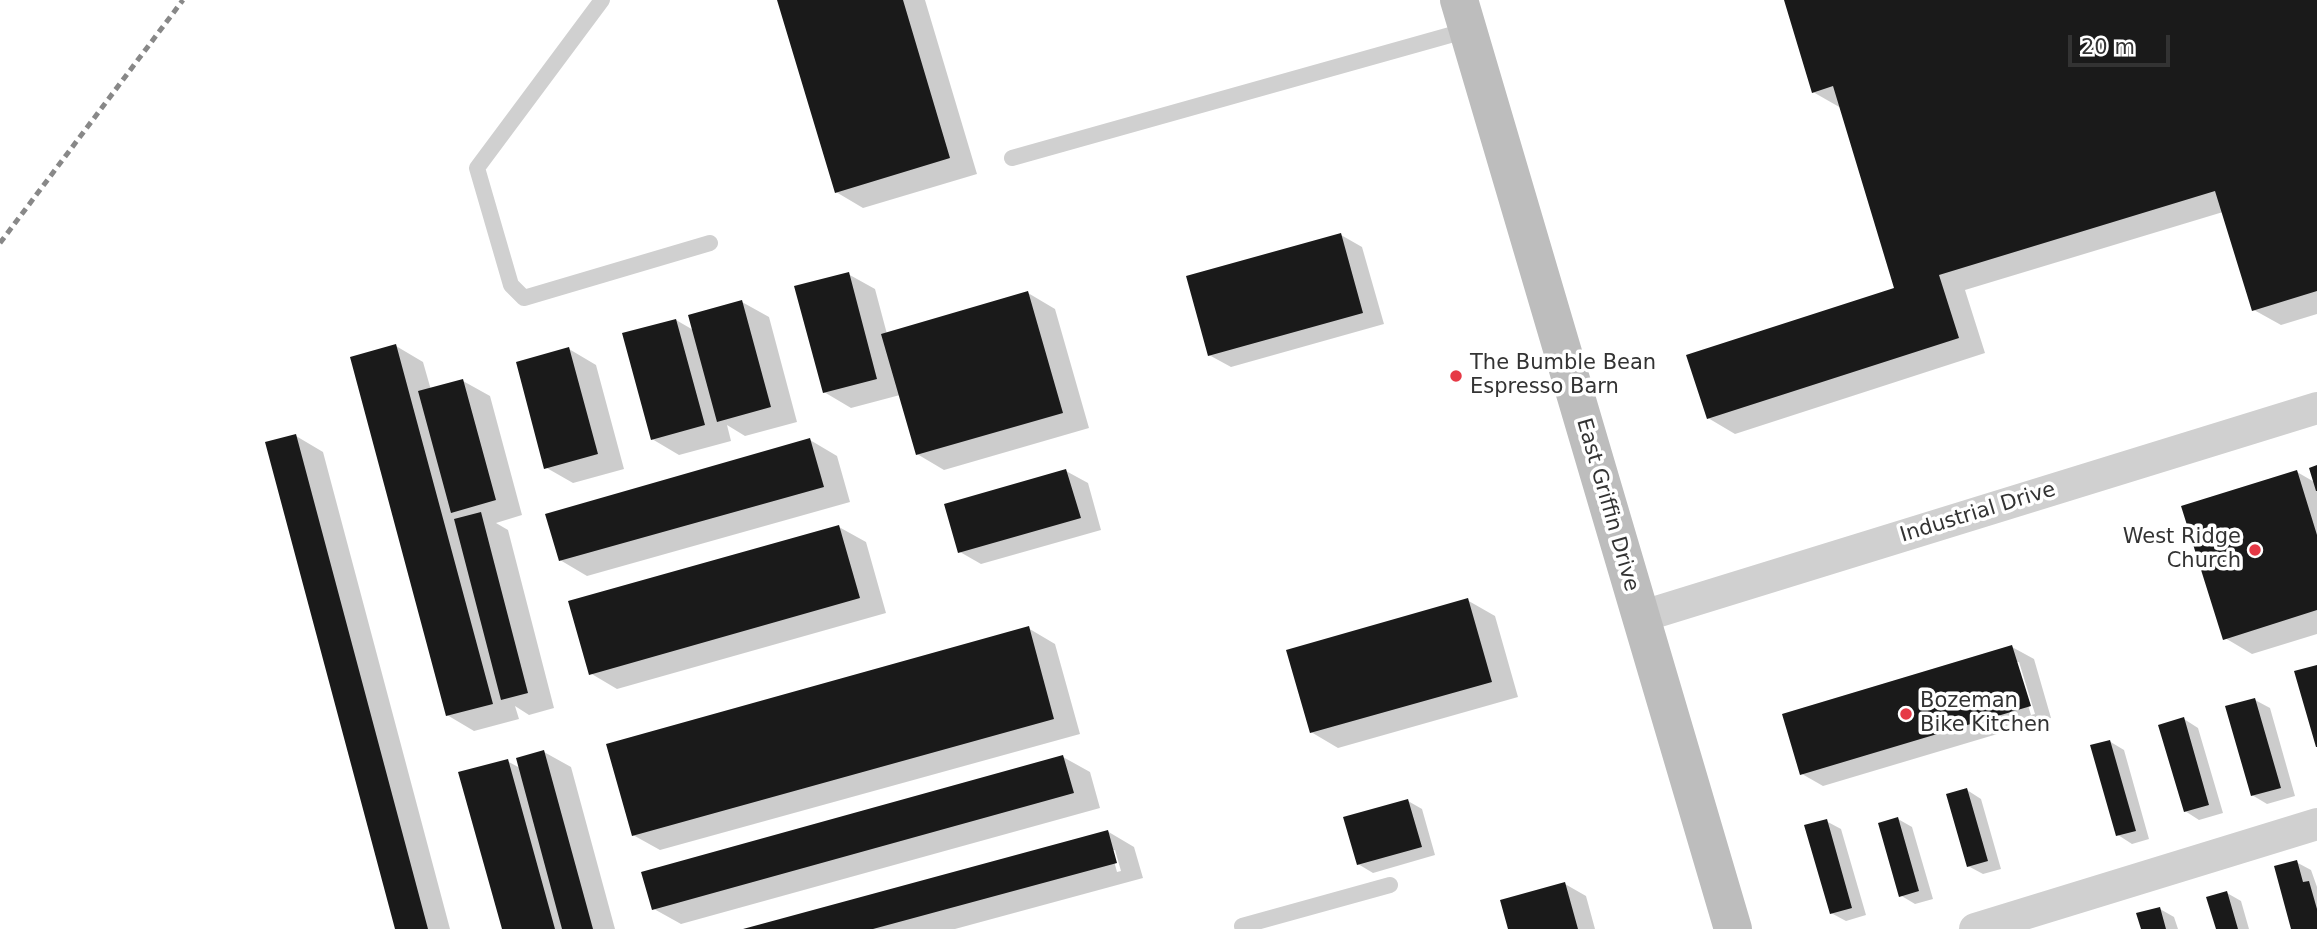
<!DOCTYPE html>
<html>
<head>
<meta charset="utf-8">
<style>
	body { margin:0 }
	#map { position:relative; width:2317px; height:929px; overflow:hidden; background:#fff; font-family:"DejaVu Sans",sans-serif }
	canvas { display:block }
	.scale { position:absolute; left:2068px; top:35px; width:102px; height:32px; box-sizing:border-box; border:4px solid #333; border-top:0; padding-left:9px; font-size:21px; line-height:24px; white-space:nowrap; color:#333; -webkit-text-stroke:5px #fff; paint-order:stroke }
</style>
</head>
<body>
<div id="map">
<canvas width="2317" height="929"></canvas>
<div class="scale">20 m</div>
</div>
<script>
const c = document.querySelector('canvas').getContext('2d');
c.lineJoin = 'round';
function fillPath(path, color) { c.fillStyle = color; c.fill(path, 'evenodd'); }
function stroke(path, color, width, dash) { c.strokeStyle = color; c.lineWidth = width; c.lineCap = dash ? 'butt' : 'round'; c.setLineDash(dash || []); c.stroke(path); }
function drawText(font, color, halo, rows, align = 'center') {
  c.font = font + ' "DejaVu Sans",sans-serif'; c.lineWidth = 7; c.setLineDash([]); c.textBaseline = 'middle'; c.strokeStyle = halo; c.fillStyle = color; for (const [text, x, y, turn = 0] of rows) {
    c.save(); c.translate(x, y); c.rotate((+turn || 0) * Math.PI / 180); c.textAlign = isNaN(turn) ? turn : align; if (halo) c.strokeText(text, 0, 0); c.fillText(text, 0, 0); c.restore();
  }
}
const shadow = new Path2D(`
	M779,0H925L977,174L863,208L836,192Z
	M1786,0H2317V314L2281,325L2254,310L2223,212L1965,290L1985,353L1735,434L1708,418L1896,289L1841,108L1813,92Z
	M1341,235L1362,247L1384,324L1231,367L1209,355Z
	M848,274L875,289L887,334L1028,293L1055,309L1089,428L944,470L917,454L900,395L851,408L824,392Z
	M742,302L769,317L797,422L745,436L727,425L731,441L679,455L652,439L676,320L695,331Z
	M396,346L423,362L431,390L463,381L490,396L522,515L496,523L508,530L554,708L529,715L515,706L519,719L474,731L447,715Z
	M569,349L596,365L624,469L573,483L545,467Z
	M296,436L323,452L450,929H397Z
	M810,440L837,456L850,502L587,576L560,560Z
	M2317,467V634L2252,654L2225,638L2297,472L2316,483Z
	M1066,471L1088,483L1101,530L981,564L960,552Z
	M839,527L866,542L886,613L617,689L590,673Z
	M1467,600L1495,616L1518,697L1338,748L1311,732Z
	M1028,628L1055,644L1080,734L660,850L633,835Z
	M2012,647L2034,659L2051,718L1823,786L1802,774ZM2015,662H2019L2035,714L2031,715Z
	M2255,700L2270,708L2295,796L2267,804L2252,795Z
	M2184,719L2198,728L2223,813L2199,820L2185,811Z
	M2109,741L2124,750L2149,839L2132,844L2118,835Z
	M544,752L571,767L615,929H503L507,761L520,768Z
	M1063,757L1090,772L1100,808L681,924L654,909Z
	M1967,790L1981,799L2001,869L1983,874L1968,866Z
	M1408,801L1422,809L1435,855L1373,873L1358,864Z
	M1898,819L1912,827L1933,899L1915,904L1900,895Z
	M1826,821L1841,829L1866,915L1846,921L1831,913Z
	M1107,831L1134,847L1143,878L955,929H747ZM1111,850H1115L1121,871L1117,872Z
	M2296,862L2311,870L2317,887V929H2293Z
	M1565,884L1586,896L1595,929H1510Z
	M2227,893L2241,901L2249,929H2218Z
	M2160,909L2174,917L2178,929H2143Z`);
const building = new Path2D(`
	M777,0H903L950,158L835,193Z
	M1784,0H2317V291L2252,311L2215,191L1939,275L1959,338L1707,419L1686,355L1894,288L1833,86L1812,93Z
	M1341,233L1363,313L1208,356L1186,276Z
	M849,272L877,379L823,393L794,286Z
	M1028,291L1063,413L916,455L881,334Z
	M742,300L771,407L717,422L688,315Z
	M676,319L705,425L651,440L622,333Z
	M396,344L493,704L446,716L350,357Z
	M569,347L598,454L544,469L516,362Z
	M463,379L496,500L451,513L418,391Z
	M296,434L428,929H395L265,442Z
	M810,438L824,487L559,561L545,514Z
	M2317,465V491H2316L2309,468Z
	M1066,469L1081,518L958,553L944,504Z
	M2297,470L2317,535V610L2223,640L2181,506Z
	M481,512L528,693L501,700L454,519Z
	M839,525L860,598L589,675L568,601Z
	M1468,598L1492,682L1310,733L1286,650Z
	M1029,626L1054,719L632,836L606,744Z
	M2012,645L2031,706L1800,775L1782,714Z
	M2317,665V747H2316L2294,671Z
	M2255,698L2281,788L2251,796L2225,706Z
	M2184,717L2209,805L2184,812L2158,725Z
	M2110,740L2136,831L2116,836L2090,745Z
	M544,750L593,929H562L516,758Z
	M1063,755L1074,793L652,910L641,872Z
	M508,759L555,929H502L458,772Z
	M1967,788L1988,861L1967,867L1946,794Z
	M1408,799L1422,847L1357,865L1343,817Z
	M1898,817L1919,891L1899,897L1878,823Z
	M1827,819L1852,908L1830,914L1804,825Z
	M1108,830L1117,863L873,929H743Z
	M2297,860L2303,882L2309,881L2317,909V929H2291L2274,866Z
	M1565,882L1578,929H1508L1500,900Z
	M2227,891L2238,929H2216L2206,897Z
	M2160,907L2166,929H2141L2136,913Z`);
const service = new Path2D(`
	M602,0L477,168L511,285L524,298L710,243
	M1012,158L1468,30
	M1242,926L1390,885`);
const minor = new Path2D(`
	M1640,617L2317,408
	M1975,929L2317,824`);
const secondary = new Path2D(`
	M1459,0L1733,929`);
const rail = new Path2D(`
	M0,243L183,0`);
const markers = [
	[1456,376,7,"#e63946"],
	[2255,550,7,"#e63946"],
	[1906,714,7,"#e63946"]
];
const poiNames = [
	["The Bumble Bean",1470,364],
	["Espresso Barn",1470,388],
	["West Ridge",2241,538,"right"],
	["Church",2241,562,"right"],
	["Bozeman",1920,702],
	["Bike Kitchen",1920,726]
];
const streetNames = [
	["East Griffin Drive",1607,505,74],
	["Industrial Drive",1978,513,-17]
];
fillPath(shadow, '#0003');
fillPath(building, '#1a1a1a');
stroke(service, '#d0d0d0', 16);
stroke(minor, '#d0d0d0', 32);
stroke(secondary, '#bdbdbd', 38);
stroke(rail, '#888', 5, [7, 5]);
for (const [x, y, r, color] of markers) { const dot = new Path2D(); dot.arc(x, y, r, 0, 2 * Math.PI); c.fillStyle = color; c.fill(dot); stroke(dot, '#fff', 2.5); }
drawText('21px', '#333', '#fff', poiNames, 'left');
drawText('21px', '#333', '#fff', streetNames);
</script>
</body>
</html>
